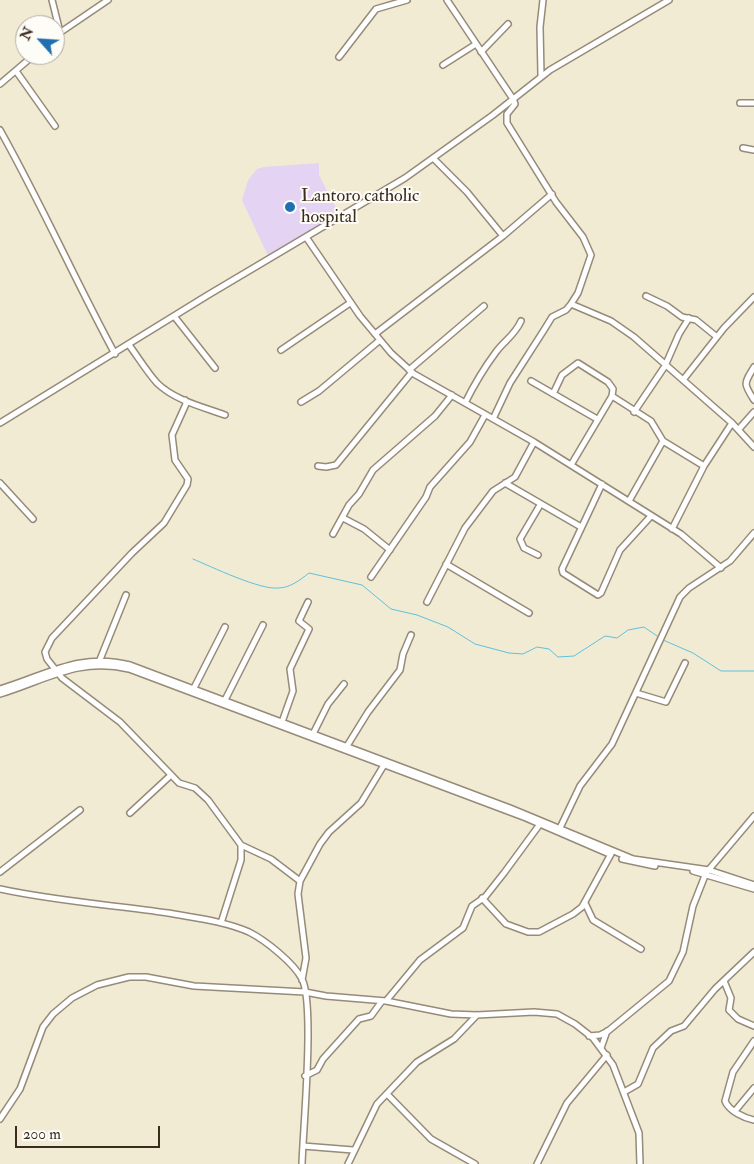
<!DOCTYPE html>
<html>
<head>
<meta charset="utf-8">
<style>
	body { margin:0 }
	#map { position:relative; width:754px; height:1164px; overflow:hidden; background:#f2ebd4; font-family:"IM FELL Double Pica",serif }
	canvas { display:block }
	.north { position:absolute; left:15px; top:15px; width:50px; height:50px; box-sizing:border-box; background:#fdfcf7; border:1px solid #afa8a0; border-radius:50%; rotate:296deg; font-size:14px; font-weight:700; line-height:20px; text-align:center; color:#3b2a1e }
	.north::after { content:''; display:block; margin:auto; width:18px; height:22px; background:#1f6fb2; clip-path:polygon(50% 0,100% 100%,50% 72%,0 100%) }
	.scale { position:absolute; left:15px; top:1126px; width:145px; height:22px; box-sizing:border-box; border:2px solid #3b2a1e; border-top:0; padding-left:6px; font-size:15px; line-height:18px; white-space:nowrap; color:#3b2a1e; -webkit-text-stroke:4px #fdfcf7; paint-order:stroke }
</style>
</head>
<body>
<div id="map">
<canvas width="754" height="1164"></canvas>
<div class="north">N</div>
<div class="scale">200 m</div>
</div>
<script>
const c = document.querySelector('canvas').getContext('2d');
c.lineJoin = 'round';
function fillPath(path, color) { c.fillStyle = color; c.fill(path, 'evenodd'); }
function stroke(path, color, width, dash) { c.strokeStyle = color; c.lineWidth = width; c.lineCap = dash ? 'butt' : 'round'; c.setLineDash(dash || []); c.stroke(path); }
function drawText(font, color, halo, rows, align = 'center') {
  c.font = font + ' "IM FELL Double Pica",serif'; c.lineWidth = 4; c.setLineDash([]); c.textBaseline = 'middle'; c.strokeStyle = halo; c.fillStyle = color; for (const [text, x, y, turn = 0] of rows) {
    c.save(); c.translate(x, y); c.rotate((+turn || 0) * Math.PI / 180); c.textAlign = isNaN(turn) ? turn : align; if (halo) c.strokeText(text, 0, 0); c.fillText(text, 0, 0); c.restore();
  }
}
const built = new Path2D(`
	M319,163V175L339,214L268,256L242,200L248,180L257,169L264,167Z`);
const stream = new Path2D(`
	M193,559C212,567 260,590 278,588C290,588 300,580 309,573L362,585L391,609L417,615L448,627L475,644L509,653L523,654L537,647L549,649L558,657L574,656L605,636L617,638L628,630L644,627L660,638
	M663,640L693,653L721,671H754`);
const minor = new Path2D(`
	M52,0L60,32
	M447,0L513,99L515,104L507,114V123L556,202L583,237L591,255L578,293L571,304L566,310L552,317L544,330L510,383L493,419
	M55,36L108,0
	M481,52L508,24
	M339,57L376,9L407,0
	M443,65L476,44
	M16,71L55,126
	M541,75L540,27L543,0
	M0,84L34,55
	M740,103H754
	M0,130C41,203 75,280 115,354
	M743,148L754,150
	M434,159L467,192L503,236
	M306,237L360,316L391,353L414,374L534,442L681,534L721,568
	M646,296L667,306L682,317L696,320L717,337
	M571,304L611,321L634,337L732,423L754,447
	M174,316L215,368
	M375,334L503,236L552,194
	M129,345C138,357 147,372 157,383C174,400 203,407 225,415
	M281,350L350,303
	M754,367C744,384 743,383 754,400
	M409,370L484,306
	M683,380L724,328L754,297
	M531,381L597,419
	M553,394L562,375L578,363L608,382L613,389L612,396L571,465
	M612,396L651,421L663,441L704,466
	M185,400L186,404L172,435L175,460L188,479L187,485L164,523L132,553L52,638L45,652L47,659L62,678L120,722L179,783L195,788L208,800L241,845V860L221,923
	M301,402L319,391L380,340
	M465,403C474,385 484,368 496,352C504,341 515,335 521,321
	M634,412L665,366L679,334L689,318
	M0,423L208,295L405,178L493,115L550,70L669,0
	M739,429L754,412
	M318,466L326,467L336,465L412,372
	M0,483L33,519
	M505,483L581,527
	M602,484L562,569L563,573L598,595L601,593L620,550L651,516
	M629,501L663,441
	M343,518L364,529L390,550
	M672,529L704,466L732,423
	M333,534L349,505L359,494L373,470L435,416L452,395
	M538,555L524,548L520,539L540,505
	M446,564L529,613
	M371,577L426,497L430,487L470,442L485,415
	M427,602L465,528L493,491L515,477L534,442
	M99,662L126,595
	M194,688L225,627
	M0,689C47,675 79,652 130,665L510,808L633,859L709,870L754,885
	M636,693L666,702L685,663
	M0,694C46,680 79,657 129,669L526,818L607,853
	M225,700L263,625
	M282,722L293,691L290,669L309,629L299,621L308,602
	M313,734L328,704L344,684
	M347,746L368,712L400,670L403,654L411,635
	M130,813L171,775
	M559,830L580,786L612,744L680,597L689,588L730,561L754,533
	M241,845L271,859L300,881
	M622,859L655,866
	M693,871L754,889
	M0,872L80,810
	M0,889C55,901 112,905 168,913C195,918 224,921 249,932C265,940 294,963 302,979C315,1004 303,1130 302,1164
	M482,898L506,924L528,932H539L573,914L582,907L611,854
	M585,903L593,920L641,949
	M302,980L306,958L298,894L300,881L320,844L329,832L361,803L384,765
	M724,981L731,998L729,1010L738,1019L754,1026
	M386,1001L420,960L463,928L472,906L485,897L504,873L540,824
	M589,1036L600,1035L608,1031L669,981L683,952L693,906L706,873L754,816
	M754,1041L733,1072L725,1101C729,1111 744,1118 754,1120
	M601,1048L607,1031
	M305,1076L317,1070L323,1059L359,1019L371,1016L382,1001
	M624,1092L638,1084L653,1048L671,1031L684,1026L715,989L754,952
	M387,1094L431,1139L475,1164
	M735,1111L754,1088
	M0,1119L20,1089L43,1027L53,1014L72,998L97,985L129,977H146L194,986L305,992L326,996L386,1001L451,1014L477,1015L534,1012L557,1014L575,1024L593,1038L613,1065L639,1133L640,1164
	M303,1146L353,1150
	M348,1164L377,1104L417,1062L454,1039L477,1015
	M537,1164L567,1103L607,1055`);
const markers = [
	[290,207,6,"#1f6fb2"]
];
const poiNames = [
	["Lantoro catholic",301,197],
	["hospital",301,218]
];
fillPath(built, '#e4d3f2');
stroke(stream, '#5ec0dc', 1);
stroke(minor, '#968a79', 8);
stroke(minor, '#fff', 5);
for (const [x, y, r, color] of markers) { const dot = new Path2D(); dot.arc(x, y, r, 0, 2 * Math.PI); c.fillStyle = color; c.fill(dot); stroke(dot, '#fdfcf7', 2); }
drawText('18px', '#3b2a1e', '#fdfcf7', poiNames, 'left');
</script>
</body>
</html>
